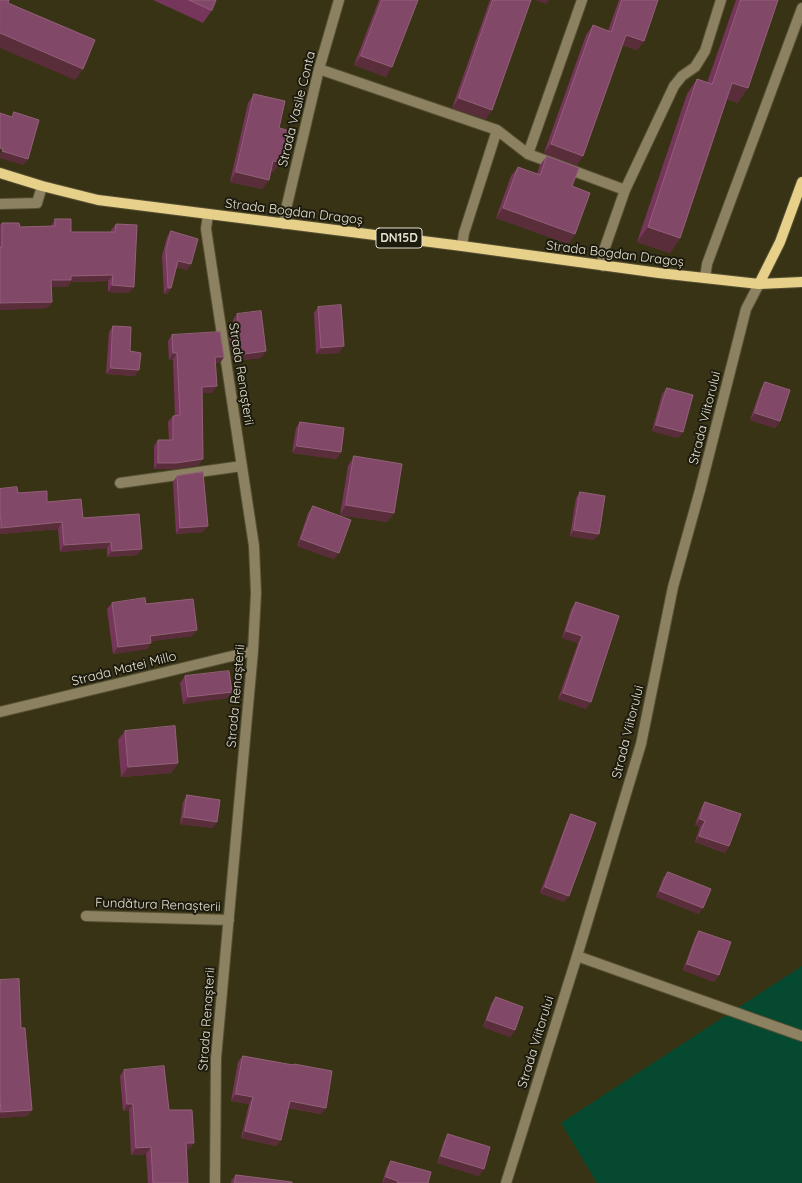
<!DOCTYPE html>
<html>
<head>
<meta charset="utf-8">
<style>
	body { margin:0 }
	canvas { display:block; background:#393315 }
</style>
</head>
<body>
<canvas width="802" height="1183"></canvas>
<script>
const c = document.querySelector('canvas').getContext('2d');
c.lineJoin = 'round';
function fillPath(path, color) { c.fillStyle = color; c.fill(path, 'evenodd'); }
function stroke(path, color, width, dash) { c.strokeStyle = color; c.lineWidth = width; c.lineCap = dash ? 'butt' : 'round'; c.setLineDash(dash || []); c.stroke(path); }
function drawText(font, color, halo, rows, align = 'center') {
  c.font = font + ' Quicksand,sans-serif'; c.lineWidth = 4; c.setLineDash([]); c.textBaseline = 'middle'; c.strokeStyle = halo; c.fillStyle = color; for (const [text, x, y, turn = 0] of rows) {
    c.save(); c.translate(x, y); c.rotate((+turn || 0) * Math.PI / 180); c.textAlign = isNaN(turn) ? turn : align; if (halo) c.strokeText(text, 0, 0); c.fillText(text, 0, 0); c.restore();
  }
}
const green = new Path2D(`
	M802,966V1183H597L561,1123Z`);
const minor = new Path2D(`
	M319,69L497,130L528,154L625,190
	M528,154L582,0
	M0,204L37,203L42,186
	M208,214L206,229L254,546L256,593L253,651L216,1058L215,1183
	M284,224L286,209L319,69L339,0
	M462,246L464,233L497,130
	M603,266V253L625,190L674,86L682,76L695,67L705,51L721,0
	M705,278L707,264L802,8
	M120,483L242,466
	M0,712L253,651
	M86,916L229,920
	M577,956L802,1036
	M506,1183L577,956L641,744L673,587L700,490L746,309L759,284`);
const major = new Path2D(`
	M0,173L42,186L98,200L462,246L659,273L759,284L802,282
	M759,284L780,242L802,182`);
const wall = new Path2D(`
	M153,0H216L212,10L203,23Z
	M379,0H418L386,77L354,65Z
	M490,0H531L486,119L452,108Z
	M619,0H658L644,41L637,50L622,45L577,165L544,153L586,35L593,25L608,31Z
	M736,0H778L738,103L727,99L680,238L670,253L637,242L687,94L697,79L707,83Z
	M254,94L279,128L280,162L273,172L271,171L262,189L230,182L248,103Z
	M547,156L572,186L569,244L496,218L511,176L518,167L537,174L540,165Z
	M55,219L71,232H111V230L116,224L129,293L108,292V281L71,282L67,287H51L52,302L47,308L0,310V225L2,223L20,227L51,226Z
	M171,231L187,270L176,267L171,288L167,294H164L162,256L167,237Z
	M318,307L339,353L316,354L314,313Z
	M237,314L261,358L233,361L229,337L234,330L233,320Z
	M113,326L130,351L135,376L106,374L109,332Z
	M172,335L224,357L220,363H216L212,393H202L199,465L172,469H154V446L158,440H169L168,422L173,416H175L173,359L169,360L168,341Z
	M765,382L780,421L775,428L750,420L761,388Z
	M667,388L683,432L678,438L652,431L662,394Z
	M300,422L341,452L336,459L292,453L296,428Z
	M354,456L394,513L387,522L340,515L348,466Z
	M177,476L203,532L176,534L173,482Z
	M0,489L18,493L47,502L83,518L137,555L107,557V548L60,552L58,529L0,534Z
	M580,492L594,540L570,536L576,498Z
	M313,506L334,559L297,546L308,513Z
	M576,602L619,616L586,709L558,699L578,643L562,638L571,609Z
	M112,603L146,604L192,636L151,641L147,649L113,654L107,609Z
	M185,676L232,692L227,698L183,704L180,683Z
	M125,731L178,763L171,773L121,777L118,740Z
	M187,795L213,828L180,824L183,802Z
	M705,802L729,846L725,853L695,842L700,827L695,825L701,808Z
	M571,814L569,896L564,902L540,893L567,821Z
	M668,872L699,914L656,897L663,878Z
	M699,931L719,975L714,982L683,970L695,937Z
	M0,980L21,1028L32,1110L27,1116L0,1118Z
	M496,997L515,1030L510,1037L483,1027L491,1004Z
	M243,1056L292,1065L294,1064L321,1114L288,1108L281,1140L276,1146L241,1138L249,1104L231,1101L238,1062Z
	M124,1070L169,1110L194,1143L189,1149H187L188,1183H148L146,1154L131,1155L129,1110L123,1111L120,1076Z
	M448,1134L479,1176L437,1163L444,1141Z
	M391,1161L428,1183H382L387,1167Z
	M236,1175L292,1183H231V1181Z`);
const shadedWall = new Path2D(`
	M535,0H549L546,4Z
	M0,33L83,69L75,80L0,48Z
	M626,35L644,41L637,50L619,44Z
	M361,56L392,67L386,77L354,65Z
	M732,83L748,88L738,103L722,97Z
	M459,98L492,110L486,119L452,108Z
	M551,144L583,156L577,165L544,153Z
	M2,151L28,159L23,165L0,158V154Z
	M273,161L280,162L273,172L266,170Z
	M236,172L269,180L262,189L230,182Z
	M503,208L575,234L569,244L496,218Z
	M648,227L680,238L670,253L637,242Z
	M178,261L191,264L187,270L174,266Z
	M113,275L108,281L71,282L67,287H47L51,280L71,276Z
	M112,285L134,287L129,293L108,292Z
	M168,288H171L167,294H164Z
	M52,302L47,308L0,310V303Z
	M344,346L339,353L316,354L321,348Z
	M266,351L261,358L233,361L237,355Z
	M173,353H177L173,359L169,360Z
	M215,357H224L220,363L211,364Z
	M111,368L139,370L135,376L106,374Z
	M217,386L212,393H198L202,387Z
	M755,413L780,421L775,428L750,420Z
	M656,425L683,432L678,438L652,431Z
	M297,446L341,452L336,459L292,453Z
	M203,459L199,465L172,469H154L158,463Z
	M346,505L394,513L387,522L340,515Z
	M62,522L58,529L0,534V530L1,528Z
	M208,526L203,532L176,534L180,528Z
	M574,530L599,534L594,540L570,536Z
	M301,539L339,553L334,559L297,546Z
	M111,542L107,548L60,552L64,545Z
	M142,549L137,555L107,557L112,551Z
	M197,630L192,636L146,642L150,636Z
	M566,631L582,636L578,643L562,638Z
	M151,643L147,649L113,654L118,647Z
	M232,692L227,698L183,704L188,697Z
	M563,693L591,702L586,709L558,699Z
	M178,763L171,773L121,777L128,767Z
	M184,817L217,822L213,828L180,824Z
	M700,819L705,821L700,827L695,825Z
	M699,836L729,846L725,853L695,842Z
	M545,887L569,896L564,902L540,893Z
	M660,891L703,908L699,914L656,897Z
	M687,964L719,975L714,982L683,970Z
	M487,1020L515,1030L510,1037L483,1027Z
	M236,1094L253,1097L249,1104L231,1101Z
	M290,1101L326,1108L321,1114L285,1107Z
	M127,1104H133L129,1110L123,1111Z
	M32,1110L27,1116L0,1118V1114L1,1112Z
	M245,1131L281,1140L276,1146L241,1138Z
	M186,1143H194L189,1149L182,1150Z
	M151,1147L146,1154L131,1155L136,1148Z
	M441,1156L484,1169L479,1176L437,1163Z
	M386,1177L398,1181L396,1183H382Z`);
const building = new Path2D(`
	M0,0H9L8,3L95,40L83,69L0,33Z
	M189,0H216L212,10Z
	M382,0H418L392,67L361,56Z
	M493,0H531L492,110L459,98Z
	M622,0H658L644,41L626,35L583,156L551,144L593,25L611,32Z
	M741,0H778L748,88L732,83L680,238L648,227L697,79L712,84Z
	M254,94L285,101L279,128L287,130L280,162L273,161L269,180L236,172Z
	M14,112L39,120L28,159L2,151L3,149L0,148V113L12,117Z
	M547,156L579,168L572,186L590,193L575,234L503,208L518,167L540,175Z
	M55,219H71V232H115L116,224L137,225L134,287L112,285L113,275L71,276V280H51L52,302L0,303V247H2V223H19L20,227L55,226Z
	M171,231L198,239L191,264L178,261L171,288H168L166,250Z
	M341,305L344,346L321,348L318,307Z
	M261,311L266,351L237,355L233,331L239,330L237,314Z
	M113,326L131,327L130,351L141,353L139,370L111,368Z
	M220,332L224,357H215L217,386L202,387L203,459L176,463H158V440H173V416L180,415L177,353H173L172,335Z
	M765,382L790,390L780,421L755,413Z
	M667,388L693,395L683,432L656,425Z
	M300,422L344,428L341,452L297,446Z
	M354,456L402,464L394,513L346,505Z
	M203,472L208,526L180,528L177,476Z
	M17,487L18,493L47,491V502L81,499L83,518L139,514L142,549L112,551L111,542L64,545L62,522L1,528V519H0V489Z
	M580,492L605,496L599,534L574,530Z
	M313,506L351,520L339,553L301,539Z
	M145,598L146,604L193,599L197,630L150,636L151,643L118,647L112,603Z
	M576,602L619,616L591,702L563,693L582,636L566,631Z
	M229,671L232,692L188,697L185,676Z
	M175,726L178,763L128,767L125,731Z
	M187,795L220,800L217,822L184,817Z
	M705,802L741,814L729,846L699,836L705,821L700,819Z
	M571,814L596,823L569,896L545,887Z
	M668,872L711,889L703,908L660,891Z
	M699,931L731,942L719,975L687,964Z
	M19,979L21,1028H25L32,1110L1,1112L0,1099V980Z
	M496,997L523,1007L515,1030L487,1020Z
	M243,1056L293,1065L294,1064L332,1071L326,1108L290,1101L281,1140L245,1131L253,1097L236,1094Z
	M164,1066L169,1110H192L194,1143H186L188,1183H153L151,1147L136,1148L133,1104H127L124,1070Z
	M448,1134L490,1147L484,1169L441,1156Z
	M391,1161L431,1172L428,1183H397L398,1181L386,1177Z
	M236,1175L292,1182V1183H235Z`);
const shields = [
	[399,238,46]
];
const shieldNames = [
	["DN15D",399,238]
];
const streetNames = [
	["Strada Vasile Conta",297,109,-76],
	["Strada Bogdan Dragoș",294,212,7],
	["Strada Bogdan Dragoș",615,254,7],
	["Strada Renașterii",241,374,81],
	["Strada Viitorului",705,418,-76],
	["Strada Matei Millo",124,669,-14],
	["Strada Renașterii",236,696,-85],
	["Strada Viitorului",628,732,-76],
	["Fundătura Renașterii",158,905,2],
	["Strada Renașterii",207,1019,-86],
	["Strada Viitorului",536,1042,-73]
];
fillPath(green, '#064931');
stroke(minor, '#554f33', 12);
stroke(major, '#554f33', 12);
stroke(minor, '#8c8160', 10);
stroke(major, '#e7d089', 10);
fillPath(wall, '#76365b');
fillPath(shadedWall, '#592d3a');
fillPath(building, '#824868');
stroke(building, '#926078', 1);
for (const [x, y, w] of shields) { const box = new Path2D(); box.roundRect(x - w / 2, y - 10, w, 20, 3); c.fillStyle = '#1d1a0e'; c.fill(box); stroke(box, '#e5e2d1', 1); }
drawText('bold 12px', '#e5e2d1', null, shieldNames);
drawText('13px', '#e5e2d1', '#1d1a0e', streetNames);
</script>
</body>
</html>
